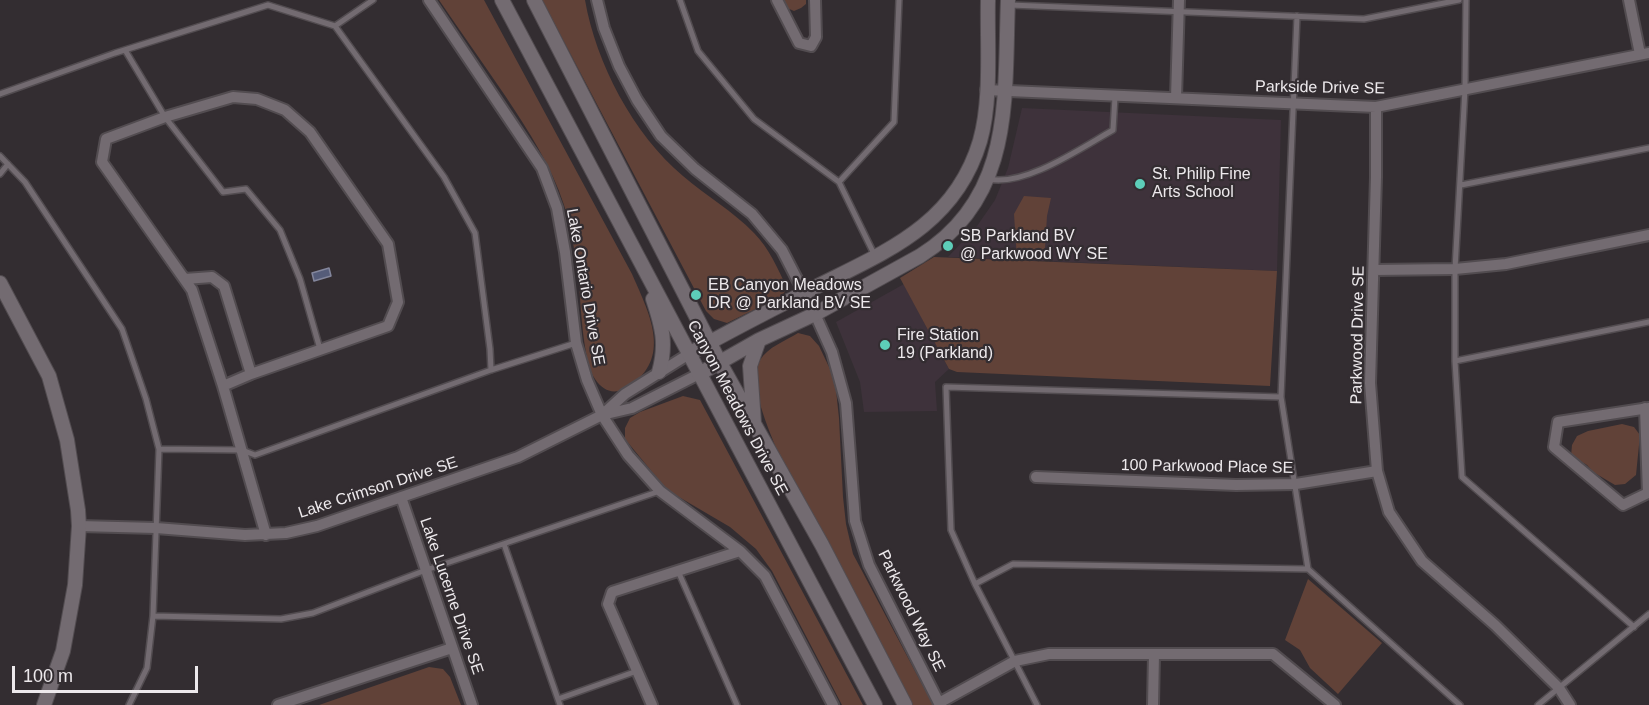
<!DOCTYPE html>
<html>
<head>
<meta charset="utf-8">
<style>
	body { margin:0 }
	#map { position:relative; width:1649px; height:705px; overflow:hidden; background:#332d31; font-family:Arial,sans-serif }
	canvas { display:block }
	.scale { position:absolute; left:12px; top:666px; width:186px; height:27px; box-sizing:border-box; border:3px solid #ede9ec; border-top:0; padding-left:8px; font-size:18px; line-height:21px; white-space:nowrap; color:#ede9ec; -webkit-text-stroke:4px #332d31; paint-order:stroke }
</style>
</head>
<body>
<div id="map">
<canvas width="1649" height="705"></canvas>
<div class="scale">100 m</div>
</div>
<script>
const c = document.querySelector('canvas').getContext('2d');
c.lineJoin = 'round';
function fillPath(path, color) { c.fillStyle = color; c.fill(path, 'evenodd'); }
function stroke(path, color, width, dash) { c.strokeStyle = color; c.lineWidth = width; c.lineCap = dash ? 'butt' : 'round'; c.setLineDash(dash || []); c.stroke(path); }
function drawText(font, color, halo, rows, align = 'center') {
  c.font = font + ' Arial,sans-serif'; c.lineWidth = 4.5; c.setLineDash([]); c.textBaseline = 'middle'; c.strokeStyle = halo; c.fillStyle = color; for (const [text, x, y, turn = 0] of rows) {
    c.save(); c.translate(x, y); c.rotate((+turn || 0) * Math.PI / 180); c.textAlign = isNaN(turn) ? turn : align; if (halo) c.strokeText(text, 0, 0); c.fillText(text, 0, 0); c.restore();
  }
}
const built = new Path2D(`
	M1022,108L1281,120L1277,271L948,257L977,226L995,200L1008,168Z
	M904,284L949,369L935,382L937,411L864,412L860,382L836,322Z`);
const green = new Path2D(`
	M439,0H484L632,274C647,309 673,355 632,384C618,395 605,394 595,379C583,362 581,307 579,285C576,258 572,231 564,205C551,165 529,132 506,97C484,65 461,32 439,0Z
	M542,0H585C596,63 633,134 683,176C706,196 733,211 754,233C769,248 778,269 787,288L782,296L727,323L714,319L706,311Z
	M784,0H806V4L801,8L794,11L787,8Z
	M1024,196L1051,198L1047,216L1045,248L1035,258L1017,259L1014,214Z
	M934,257L1277,271L1270,386L957,372L949,369L900,278Z
	M798,333L810,336L819,346L830,369L836,390L839,418L843,497L846,524L853,554L933,705H911L778,453C770,431 746,381 760,360C768,347 785,341 798,333Z
	M683,396L700,400L863,705H842L772,571L756,549L730,527L667,490L625,439V428L630,418L640,412Z
	M1622,424L1634,427L1640,435L1636,475L1625,484L1615,485L1593,472L1587,465L1571,456L1572,445L1577,436L1588,431Z
	M1308,579L1382,643L1338,694L1310,668L1300,650L1285,640Z
	M429,667L443,669L450,677L461,705H319Z`);
const water = new Path2D(`
	M329,268L331,276L314,281L312,273Z`);
const lane = new Path2D(`
	M680,0L698,51L754,119L839,182L894,122L899,0
	M1466,0L1465,89L1455,269V361L1462,477L1634,627
	M1010,5L1364,19L1459,0
	M1297,16L1281,397L1308,569
	M335,26L373,0
	M125,50L165,117L223,192L246,189L280,230L300,279L320,349
	M0,94L115,53L268,5L335,26L444,177L475,233L490,349L491,370
	M0,156L25,182L122,329L146,399L159,449L153,616L147,668L129,705
	M0,174L8,164
	M988,179C1025,187 1081,148 1113,130L1115,97
	M839,182L875,256
	M1461,185L1649,148
	M1455,361L1649,322
	M159,449L242,450L255,455L491,370L576,343
	M504,544L560,705
	M678,571L737,705
	M975,584L1013,564L1308,569L1460,705
	M153,616L281,619L313,613L426,570L660,491
	M558,699L637,671
	M1037,705L975,584L951,530L946,387L1281,397
	M1538,705L1649,614`);
const street = new Path2D(`
	M429,0L542,168L557,208L565,252L576,343L587,380L602,415L628,455L660,491L740,551L765,576L833,705
	M597,0L604,28L619,66L637,100L661,136L695,169L752,214L782,250L815,314L832,352L846,403L855,521L869,565L940,705
	M777,0L799,43L811,46L816,37L815,0
	M1629,0L1640,54
	M986,90L1376,107L1649,53
	M1176,98L1179,0
	M1376,107V177L1370,383L1377,471L1389,512L1422,561L1495,625L1559,688L1570,705
	M1374,270L1455,269L1506,264L1649,235
	M185,279L212,277L224,286L251,374
	M223,386L251,374L388,326L398,302L388,244L310,132L285,110L257,99L233,97L165,117L106,139L102,162L192,290L223,386L266,535
	M1645,408L1648,493L1623,505L1554,447L1558,422L1649,408
	M602,415L625,394L689,354
	M1036,477L1236,485L1296,484L1377,471
	M401,497L472,705
	M79,526L156,528L245,535L286,533L317,526L518,457L602,415L632,408L699,374
	M939,703L1015,661L1049,654H1273L1335,705
	M278,705L452,648
	M652,705L608,604L612,592L740,551
	M1153,705L1154,654`);
const secondary = new Path2D(`
	M502,0L875,705
	M534,0L720,363L822,545L905,705
	M0,283L49,376L67,440L78,510L79,526L75,585L63,651L44,705
	M653,299C662,326 667,344 659,372
	M689,354C727,332 767,312 806,292C879,254 954,229 980,141C992,99 987,44 988,0
	M699,374L759,340L815,314L920,256C1015,197 1004,98 1008,0
	M754,423L750,366L759,340`);
const markers = [
	[1140,184,6,"#5dceb9"],
	[948,246,6,"#5dceb9"],
	[696,295,6,"#5dceb9"],
	[885,345,6,"#5dceb9"]
];
const streetNames = [
	["Parkside Drive SE",1320,88,1],
	["Lake Ontario Drive SE",585,287,80],
	["Parkwood Drive SE",1358,335,-89],
	["Canyon Meadows Drive SE",737,408,62],
	["100 Parkwood Place SE",1207,467,1],
	["Lake Crimson Drive SE",378,488,-18],
	["Lake Lucerne Drive SE",451,596,71],
	["Parkwood Way SE",911,611,64]
];
const poiNames = [
	["St. Philip Fine",1152,175],
	["Arts School",1152,193],
	["SB Parkland BV",960,237],
	["@ Parkwood WY SE",960,255],
	["EB Canyon Meadows",708,286],
	["DR @ Parkland BV SE",708,304],
	["Fire Station",897,336],
	["19 (Parkland)",897,354]
];
fillPath(built, '#3e323b');
fillPath(green, '#614238');
fillPath(water, '#555c79');
stroke(water, '#83869c', 1.5);
stroke(lane, '#524c50', 8);
stroke(street, '#524c50', 14);
stroke(secondary, '#524c50', 16);
stroke(lane, '#736b71', 5);
stroke(street, '#736b71', 10);
stroke(secondary, '#736b71', 14);
for (const [x, y, r, color] of markers) { const dot = new Path2D(); dot.arc(x, y, r, 0, 2 * Math.PI); c.fillStyle = color; c.fill(dot); stroke(dot, '#332d31', 2); }
drawText('16px', '#ede9ec', '#332d31', streetNames);
drawText('16px', '#ede9ec', '#332d31', poiNames, 'left');
</script>
</body>
</html>
